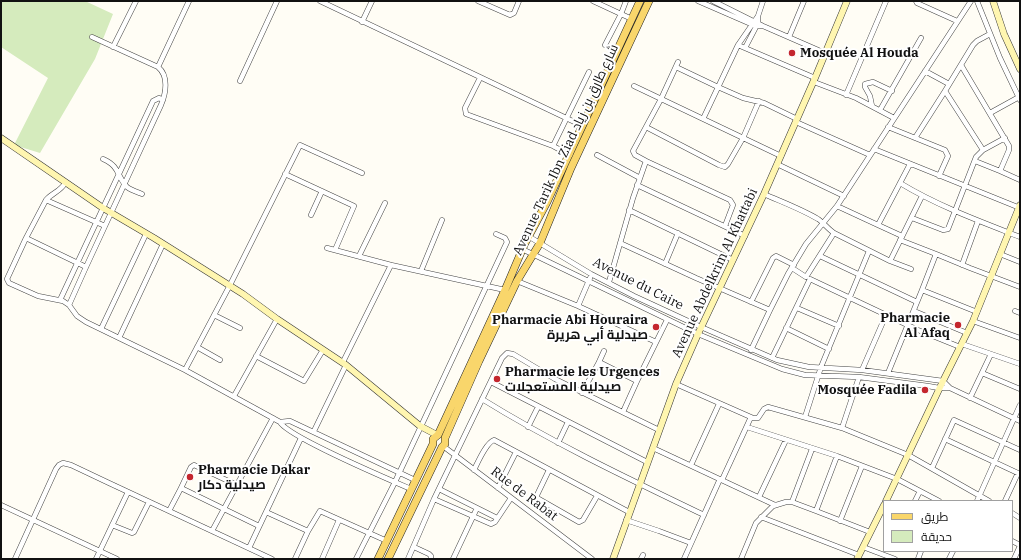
<!DOCTYPE html>
<html>
<head>
<meta charset="utf-8">
<style>
	body { margin:0 }
	#map { position:relative; width:1021px; height:560px; overflow:hidden; background:#fffdf5; font-family:"IBM Plex Serif",Cairo,serif }
	canvas { display:block }
	.frame { position:absolute; inset:0; border:2px solid #111; pointer-events:none }
	.legend { position:absolute; left:883px; top:500px; width:130px; height:52px; box-sizing:border-box; background:#fff; border:1px solid #a0a0a0; margin:0; padding:5px 7px; list-style:none; font-size:12px; color:#111 }
	.legend li { display:flex; align-items:center; gap:8px; height:20px }
	.legend b { width:20px; border:1px solid #a0a0a0 }
</style>
</head>
<body>
<div id="map">
<canvas width="1021" height="560"></canvas>
<div class="frame"></div>
<ul class="legend">
<li><b style="height:5px;background:#f9d66b"></b>طريق</li>
<li><b style="height:11px;background:#d5ebbd"></b>حديقة</li>
</ul>
</div>
<script>
const c = document.querySelector('canvas').getContext('2d');
c.lineJoin = 'round';
function fillPath(path, color) { c.fillStyle = color; c.fill(path, 'evenodd'); }
function stroke(path, color, width, dash) { c.strokeStyle = color; c.lineWidth = width; c.lineCap = dash ? 'butt' : 'round'; c.setLineDash(dash || []); c.stroke(path); }
function drawText(font, color, halo, rows, align = 'center') {
  c.font = font + ' "IBM Plex Serif",Cairo,serif'; c.lineWidth = 4; c.setLineDash([]); c.textBaseline = 'middle'; c.strokeStyle = halo; c.fillStyle = color; for (const [text, x, y, turn = 0] of rows) {
    c.save(); c.translate(x, y); c.rotate((+turn || 0) * Math.PI / 180); c.textAlign = isNaN(turn) ? turn : align; if (halo) c.strokeText(text, 0, 0); c.fillText(text, 0, 0); c.restore();
  }
}
const green = new Path2D(`
	M1,1H85L113,14L95,59L40,153L14,145L48,78L1,47Z`);
const street = new Path2D(`
	M320,1L583,126
	M478,1L510,15L514,13L519,1
	M593,1L621,14L626,1
	M698,1L751,24L761,26
	M713,1L763,26L825,53
	M916,1L917,3L957,21
	M977,1L1000,58L1020,100
	M362,22L372,1
	M990,34L977,41L973,45L945,91L983,150L1005,138
	M789,37L804,1
	M605,45L621,14L632,19
	M738,45L815,78
	M113,47L136,1
	M745,48L758,23V16L763,1
	M961,65L1009,146V150L1000,171L1020,180
	M158,67L189,1
	M676,67L718,87L743,98L764,103L797,119
	M925,71L949,84
	M480,78L465,108L466,114L553,146L570,155
	M240,81L277,1
	M814,82L856,98L894,118
	M634,86L781,156
	M846,95L886,1
	M872,106L870,96L865,87V84L873,82L892,91
	M880,110L921,38
	M990,113L1019,97
	M703,119L738,45L758,16
	M796,122L870,155
	M646,127L719,165L725,167L728,164L743,138L759,101
	M888,127L945,150L948,156L939,176
	M915,138L945,91
	M553,146L589,72
	M874,149L1020,208
	M597,155L640,178
	M103,159C121,167 116,176 127,187C131,190 137,192 142,194
	M646,161L635,155L633,151L661,99L678,62
	M975,161L1000,171
	M777,164L844,196
	M285,174L354,206L335,250
	M65,183C61,191 52,193 46,200L26,238L7,279L9,283L38,296L63,301L69,305L77,316L86,322L185,370L280,422C287,436 390,480 411,489
	M900,183C938,206 979,221 1020,237
	M637,185L745,236
	M764,194C782,202 801,209 818,219C824,223 828,229 834,233L890,261L922,196
	M46,200L105,226
	M837,206L878,225L910,164
	M629,210L733,260
	M311,215L322,191
	M912,218L943,230L948,229L976,157L983,150
	M878,225L902,236
	M528,236L591,274L634,296L701,327L777,360L809,367L862,370L943,381L950,388L1020,421
	M26,238L86,267
	M900,240L936,254L922,290
	M620,243L696,278L770,310L788,274L806,244L837,206L971,1
	M327,248L391,265
	M522,249L698,334L782,369L805,375L859,377L928,386L939,388H950
	M936,254L970,268L1020,287
	M1000,254L1020,262
	M359,256L385,203
	M820,256L917,302
	M890,261L911,269
	M665,264L678,233
	M962,265L978,221
	M792,268L806,277L834,233
	M421,271L442,220
	M517,281L578,306L656,342
	M609,282L633,198L646,161L730,200L733,205L725,226
	M60,300L153,101L159,98L163,100
	M751,302L773,258L776,256L794,265
	M69,305L86,267L161,105C166,93 169,76 158,67L92,37
	M578,306L590,278
	M797,308L839,326
	M914,311L967,333
	M1015,311L1020,313
	M214,315L240,328
	M973,321L1020,338
	M786,328L829,349
	M101,329L146,234
	M119,338L163,244
	M962,344L1020,364
	M197,347L220,360
	M751,350L770,310
	M256,356L304,381L323,350
	M772,358L810,279L918,330L960,347
	M343,362L391,265L505,290
	M599,362L604,351
	M185,370L230,285L300,145L362,173
	M862,370L886,315
	M888,373L922,290L977,312
	M982,373L1020,389
	M637,381L667,320
	M491,382L647,462
	M676,384L753,418H758L764,409L768,407L842,428L908,455L989,501
	M582,393L599,362L637,381L623,412
	M234,396L277,319
	M970,398L991,354
	M482,399C553,443 629,479 704,515
	M805,417L821,367L869,251
	M280,422L290,421L415,480
	M528,427L538,407
	M747,427L837,456L897,479L939,501
	M842,428L859,377
	M314,431L346,365
	M945,439L1020,474
	M558,443L568,422
	M443,446L592,559
	M653,448L775,505
	M691,465L719,404
	M932,468L954,420L1020,450
	M474,470C478,462 486,443 494,440L629,512
	M549,470L537,495V498L579,522L583,520L597,496
	M722,480L751,417
	M181,488L191,467L194,465L237,485
	M498,488L516,452
	M439,489L497,518
	M759,497L786,440
	M434,499L491,524L495,522L511,498
	M915,501L920,491
	M977,501L1020,405
	M1005,501L1018,473
	M792,502L812,449
	M1,505L117,559
	M169,511L181,488L259,526
	M816,511L837,456
	M266,512L308,531
	M1012,513L1020,518
	M761,517L859,555
	M626,520L659,531L691,543
	M840,521L862,466
	M112,525L132,533L134,532L149,502
	M212,531L273,418
	M1012,541L1020,545
	M414,547L429,554L431,556V559
	M863,547L895,559
	M249,548L301,438
	M15,559L56,469L59,465L63,463L71,465L109,483L272,559
	M96,559L128,492
	M295,559L308,531L320,511L387,541
	M322,559L339,520
	M356,559L395,482L507,242L505,238L496,234
	M408,559L434,499L502,358L507,353L513,354L555,379L659,430
	M453,559L477,508
	M641,559L643,555
	M684,559L720,479
	M741,559L756,523L773,506L786,502H792L816,511L870,532
	M918,559L921,551
	M949,559L953,551
	M1014,559L1020,546`);
const secondary = new Path2D(`
	M993,1L1004,34L1020,69
	M1,138L103,208L154,238L243,294L277,319L346,365L420,426L437,435
	M886,501L943,381L973,321L1020,205
	M613,559L676,384L698,334L764,194L815,78L847,1
	M857,559L884,505`);
const primary = new Path2D(`
	M378,559L433,444V439L438,435L505,290L525,243L547,202L640,1
	M388,559L442,447L445,444V438L479,361L517,281L540,243L571,168L649,1`);
const markers = [
	[792,53,4,"#c4262e"],
	[958,325,4,"#c4262e"],
	[656,327,4,"#c4262e"],
	[497,379,4,"#c4262e"],
	[925,390,4,"#c4262e"],
	[190,477,4,"#c4262e"]
];
const poiNames = [
	["Mosquée Al Houda",800,53],
	["Pharmacie",950,318,"right"],
	["Al Afaq",950,333,"right"],
	["Pharmacie Abi Houraira",648,320,"right"],
	["صيدلية أبي هريرة",648,335,"right"],
	["Pharmacie les Urgences",505,372],
	["صيدلية المستعجلات",505,387],
	["Mosquée Fadila",917,390,"right"],
	["Pharmacie Dakar",198,470],
	["صيدلية دكار",198,485]
];
const streetNames = [
	["Avenue Tarik Ibn Ziad شارع طارق بن زياد",566,150,-65],
	["Avenue Abdelkrim Al Khattabi",715,273,-65],
	["Avenue du Caire",638,284,27],
	["Rue de Rabat",524,494,37]
];
fillPath(green, '#d5ebbd');
stroke(street, '#444', 5.5);
stroke(secondary, '#333', 7);
stroke(primary, '#222', 8);
stroke(street, '#fff', 4.5);
stroke(secondary, '#fff6b0', 6);
stroke(primary, '#f9d66b', 7);
for (const [x, y, r, color] of markers) { const dot = new Path2D(); dot.arc(x, y, r, 0, 2 * Math.PI); c.fillStyle = color; c.fill(dot); stroke(dot, '#fff', 1.5); }
drawText('bold 13px', '#111', '#fff', poiNames, 'left');
drawText('13px', '#111', '#fff', streetNames);
</script>
</body>
</html>
